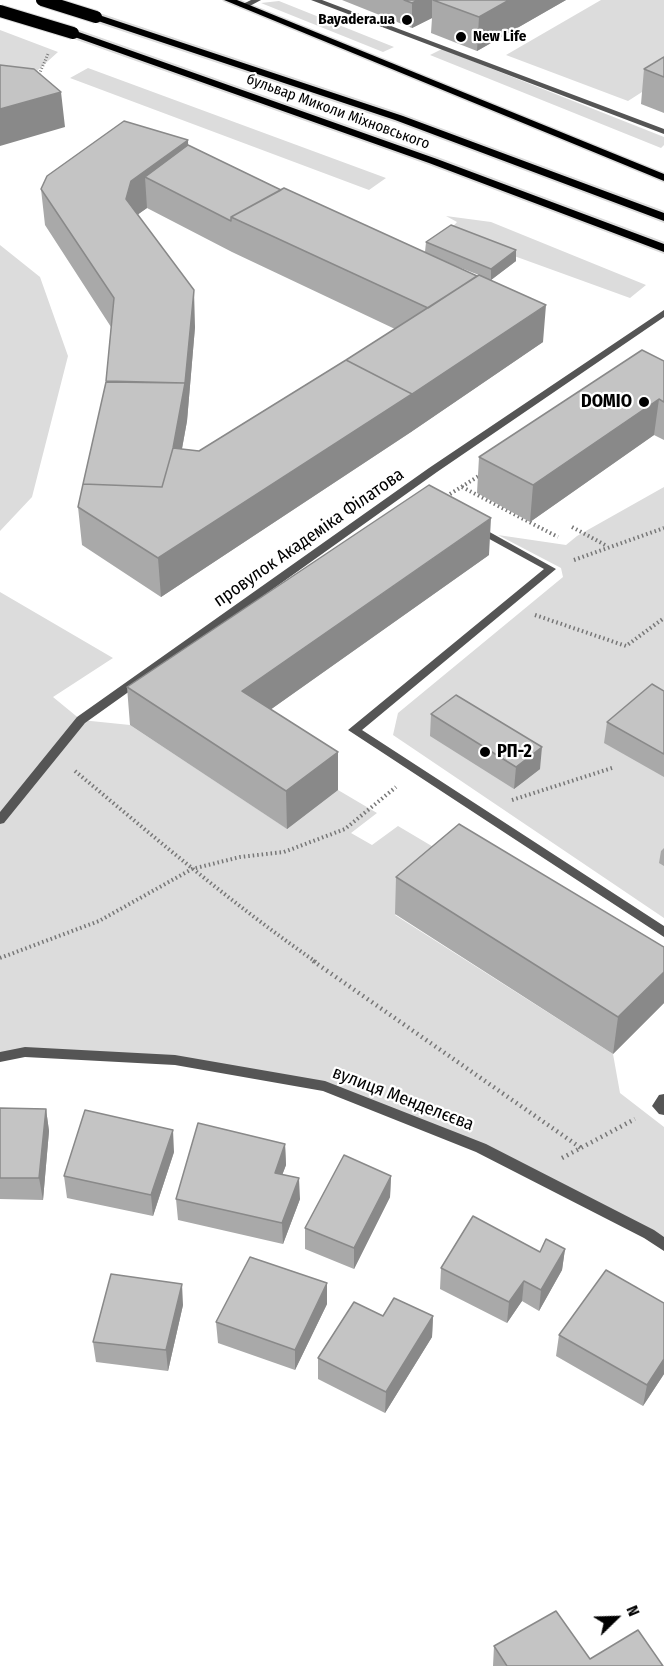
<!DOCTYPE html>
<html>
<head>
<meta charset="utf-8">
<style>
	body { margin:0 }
	#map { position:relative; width:664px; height:1666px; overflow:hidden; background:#fff; font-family:"Fira Sans Condensed",sans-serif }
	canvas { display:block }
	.north { position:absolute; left:586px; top:1588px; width:60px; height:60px; -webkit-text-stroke:4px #fff; paint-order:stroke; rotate:67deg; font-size:16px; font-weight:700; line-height:24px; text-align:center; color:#000 }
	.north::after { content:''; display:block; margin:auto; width:21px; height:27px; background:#000; clip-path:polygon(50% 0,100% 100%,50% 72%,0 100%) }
</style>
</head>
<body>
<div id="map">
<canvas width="664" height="1666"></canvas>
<div class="north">N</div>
</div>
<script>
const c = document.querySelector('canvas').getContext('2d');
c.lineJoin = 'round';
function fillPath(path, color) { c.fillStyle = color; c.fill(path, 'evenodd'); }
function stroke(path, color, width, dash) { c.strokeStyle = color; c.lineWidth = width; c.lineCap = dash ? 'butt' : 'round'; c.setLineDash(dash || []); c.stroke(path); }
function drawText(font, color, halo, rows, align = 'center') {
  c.font = font + ' "Fira Sans Condensed",sans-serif'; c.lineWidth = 4.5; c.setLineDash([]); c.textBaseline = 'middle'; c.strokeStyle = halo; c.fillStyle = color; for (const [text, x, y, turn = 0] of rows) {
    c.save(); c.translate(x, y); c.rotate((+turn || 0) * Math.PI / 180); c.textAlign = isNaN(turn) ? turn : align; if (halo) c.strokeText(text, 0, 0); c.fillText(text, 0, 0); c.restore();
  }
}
const green = new Path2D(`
	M601,0H664V78L628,101L506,55Z
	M279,1L394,47L383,52L261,3Z
	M0,30L58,52L28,79L0,69Z
	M442,49L664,137V145L661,148L430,55Z
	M88,68L386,178L369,190L70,78Z
	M446,216L491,222L646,285L630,298L448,232L457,222Z
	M0,245L40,277L68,356L32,497L0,531Z
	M664,487V918L393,735L398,713L563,577L561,568L498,535L566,545L577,536Z
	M0,592L113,658L53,697L81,720L130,725L286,828L338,790L377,813L351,833L372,845L398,826L457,861L395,915L613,1054L620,1093L664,1127V1245L481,1148L325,1086L175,1060L25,1052L0,1057Z`);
const pathFar2 = new Path2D(`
	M38,77L48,54`);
const pathFar1 = new Path2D(`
	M462,487L558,537
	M450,494L482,474
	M572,527L607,546
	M574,560L664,528
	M535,615L626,646L664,618
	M75,771C154,837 231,903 316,962
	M512,800L612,768
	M0,958L99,921L192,869L240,857L284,852L345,829L396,787`);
const path = new Path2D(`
	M313,961L581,1148
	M562,1158L635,1119`);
const service = new Path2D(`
	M251,0H261L246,8L239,6Z
	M311,0H322L664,129V134Z
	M477,525L556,569L362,730L664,926V937L348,730L544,569L473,530L472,528Z
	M664,1094V1115L659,1114L652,1106L659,1095Z`);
const minor = new Path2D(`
	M664,310V317L437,472L85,723L4,823L0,824V812L77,717L429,468Z
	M25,1047L175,1055L325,1081L486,1144L654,1230L664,1237V1251L644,1238L476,1152L323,1091L175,1065L25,1057L0,1062V1052Z`);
const primary = new Path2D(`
	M224,0H237L664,174V181Z`);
const trunk = new Path2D(`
	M96,14L403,116L664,213V221L395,120L92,19V15Z
	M73,30L437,159L664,244V252L429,163L69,35L68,33Z`);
const trunkBridge = new Path2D(`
	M42,0L96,17
	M0,11L73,33`);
const wall = new Path2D(`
	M342,0H566L477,51L431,33L432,18L412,28Z
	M664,57V113L641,104L644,69Z
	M188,140V145L281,190L425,252L426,242L516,261L491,280L543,342L411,432L161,597L82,545L78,507L106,382L111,327L45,225L41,189ZM147,208L232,252L395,329L346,360L199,451L182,449L187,421L195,327L138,214ZM453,265L479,275L477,276Z
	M664,361V440L654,435L530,522L477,493L479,457Z
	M489,555L270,710L338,752V790L287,829L130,725L127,687Z
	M664,691V777L604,743L607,722Z
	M431,714L540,769L514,789L430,736Z
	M664,848V866L659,863L661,851Z
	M396,877L664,947V1003L613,1054L395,914Z
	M0,1108L46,1109L49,1131L43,1200L0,1199Z
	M285,1144L286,1165L282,1175L300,1199L283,1244L178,1220L176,1199Z
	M174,1152L153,1216L67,1198L64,1176Z
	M391,1176L390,1197L354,1269L305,1249V1228Z
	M565,1249L562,1270L539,1311L522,1301L507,1323L440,1289L441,1268L540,1252Z
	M664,1303V1374L643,1406L556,1356L559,1335Z
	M327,1304L295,1370L218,1343L216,1322Z
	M183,1305L168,1371L96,1362L93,1342Z
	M383,1316H433L432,1337L385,1413L318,1379V1358Z
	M494,1646L590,1659L663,1666H493Z`);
const shadedWall = new Path2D(`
	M418,0H432V18L412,28V3Z
	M509,0H566L477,51L479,17Z
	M61,92L65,127L0,146V109Z
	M188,140L189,175L145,177L147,208L133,218L126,199L131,181Z
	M516,250V261L491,280V269Z
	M194,290L195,327L187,421L175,486L173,448Z
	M546,305L543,342L411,432L161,597L158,558Z
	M659,399L654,435L530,522L533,485Z
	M491,518L489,555L243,729L242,691Z
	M542,747L540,769L514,789L516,767Z
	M338,752V790L287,829L286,791Z
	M664,972V1003L613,1054L618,1017Z
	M46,1109L49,1131L43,1200L39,1178Z
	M173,1130L174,1152L153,1216L151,1195Z
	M285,1144L286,1165L275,1194V1173Z
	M391,1176L390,1197L354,1269V1248Z
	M299,1178L300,1199L283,1244L282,1223Z
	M565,1249L562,1270L539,1311L541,1290Z
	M524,1281L522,1301L507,1323L509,1302Z
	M327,1283V1304L295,1370V1350Z
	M182,1284L183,1305L168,1371L166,1350Z
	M433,1316L432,1337L385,1413L386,1392Z
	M664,1359V1374L643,1406L647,1385Z`);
const building = new Path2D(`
	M404,0H418L412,3Z
	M433,0H509L479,17Z
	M664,57V77L644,69Z
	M0,65L34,69L61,92L0,109Z
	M124,121L188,140L131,181L126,199L194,290L185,383L106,381L114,298L41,189L47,176Z
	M188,145L281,190L231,217V221L145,177Z
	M284,188L477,276L428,308L231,217Z
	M451,225L516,250L491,269L426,242Z
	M479,275L546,305L412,394L346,360Z
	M642,350L664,361V402L659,399L533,485L479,457Z
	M346,360L412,394L158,558L78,507L83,484L162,487L173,448L199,451Z
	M106,382L185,383L173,448L162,487L83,484Z
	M429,485L491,518L242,691L338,752L286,791L127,687Z
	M652,684L664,691V754L607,722Z
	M456,695L542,747L516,767L431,714Z
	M459,824L664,947V972L618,1017L396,877Z
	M0,1108L46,1109L39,1178H0Z
	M85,1110L173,1130L151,1195L64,1176Z
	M198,1123L285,1144L275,1173L299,1178L282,1223L176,1199Z
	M344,1155L391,1176L354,1248L305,1228Z
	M473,1216L540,1252L546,1239L565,1249L541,1290L524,1281L509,1302L441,1268Z
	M250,1257L327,1283L295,1350L216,1322Z
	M606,1270L664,1303V1359L647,1385L559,1335Z
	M111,1274L182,1284L166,1350L93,1342Z
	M394,1298L433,1316L386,1392L318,1358L354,1302L383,1316Z
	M556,1611L590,1659L638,1630L663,1666H507L494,1646Z`);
const markers = [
	[407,20,6,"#000"],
	[461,37,6,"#000"],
	[644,402,6,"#000"],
	[485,752,6,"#000"]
];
const farPoinames = [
	["Bayadera.ua",395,20],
	["New Life",473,37,"left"]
];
const farStreetnames = [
	["бульвар Миколи Міхновського",338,112,20]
];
const poiNames = [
	["DOMIO",632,402],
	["РП-2",497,752,"left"]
];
const streetNames = [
	["провулок Академіка Філатова",309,538,-35],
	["вулиця Менделєєва",403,1099,21]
];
fillPath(green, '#dcdcdc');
stroke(primary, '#dbdbdb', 3);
stroke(trunk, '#dbdbdb', 4);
stroke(pathFar2, '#777', 3, [1, 2]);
stroke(pathFar1, '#777', 4, [1.5, 3]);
stroke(path, '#777', 4.5, [1.5, 4]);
fillPath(service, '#555');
fillPath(minor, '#555');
fillPath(primary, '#000');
fillPath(trunk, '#000');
stroke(trunkBridge, '#dbdbdb', 14, []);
stroke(trunkBridge, '#000', 12);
fillPath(wall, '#a9a9a9');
fillPath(shadedWall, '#898989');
fillPath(building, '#c4c4c4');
stroke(building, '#898989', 1.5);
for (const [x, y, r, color] of markers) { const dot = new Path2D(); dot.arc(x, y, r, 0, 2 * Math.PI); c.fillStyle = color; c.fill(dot); stroke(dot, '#fff', 2); }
drawText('bold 15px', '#000', '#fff', farPoinames, 'right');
drawText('15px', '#000', '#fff', farStreetnames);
drawText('bold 18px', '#000', '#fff', poiNames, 'right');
drawText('18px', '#000', '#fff', streetNames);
</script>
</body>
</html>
